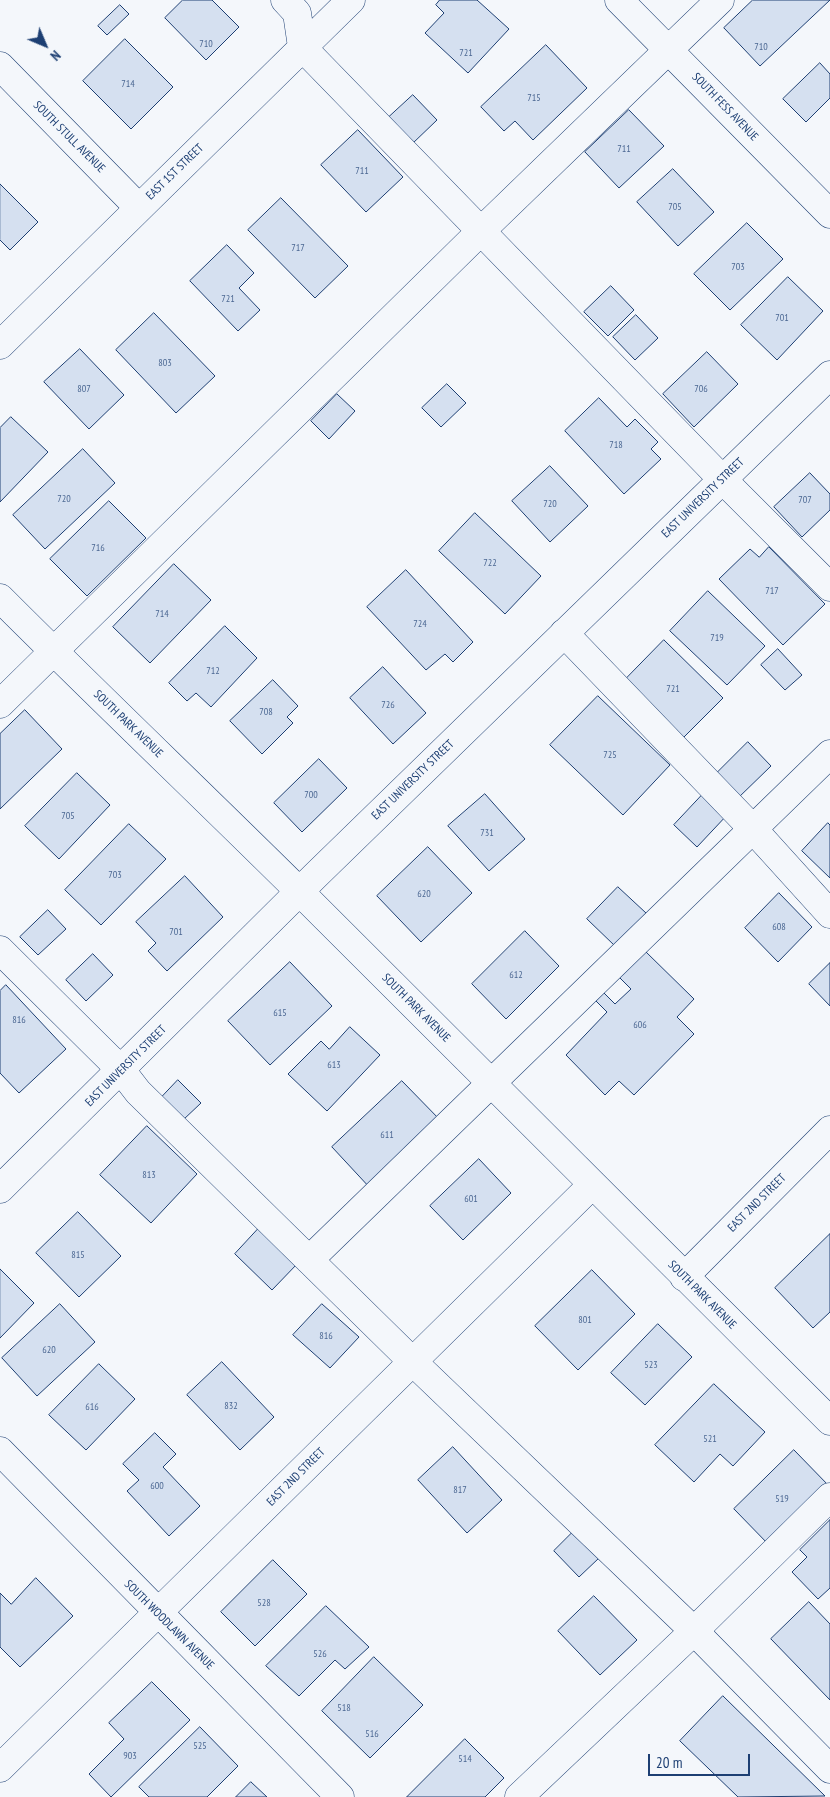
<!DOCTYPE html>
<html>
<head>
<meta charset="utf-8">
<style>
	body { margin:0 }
	#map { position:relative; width:830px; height:1797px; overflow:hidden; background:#f4f7fb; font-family:"PT Sans Narrow",sans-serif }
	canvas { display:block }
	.north { position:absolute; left:20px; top:20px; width:50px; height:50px; -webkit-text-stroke:4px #f4f7fb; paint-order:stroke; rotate:135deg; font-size:14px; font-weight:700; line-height:20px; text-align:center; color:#1d3f73 }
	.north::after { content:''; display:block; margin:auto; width:18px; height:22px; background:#1d3f73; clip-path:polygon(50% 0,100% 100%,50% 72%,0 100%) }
	.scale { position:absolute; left:648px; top:1754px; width:102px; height:22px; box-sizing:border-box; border:2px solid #1d3f73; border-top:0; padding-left:6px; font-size:15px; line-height:18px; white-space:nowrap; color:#1d3f73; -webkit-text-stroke:4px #f4f7fb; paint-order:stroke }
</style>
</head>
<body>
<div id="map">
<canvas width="830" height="1797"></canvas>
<div class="north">N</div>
<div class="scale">20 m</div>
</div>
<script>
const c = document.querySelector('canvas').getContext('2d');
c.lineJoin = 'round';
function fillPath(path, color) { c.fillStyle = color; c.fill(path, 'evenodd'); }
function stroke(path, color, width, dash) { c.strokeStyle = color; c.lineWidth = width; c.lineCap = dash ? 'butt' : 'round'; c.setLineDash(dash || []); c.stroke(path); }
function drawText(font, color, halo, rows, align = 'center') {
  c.font = font + ' "PT Sans Narrow",sans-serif'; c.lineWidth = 4; c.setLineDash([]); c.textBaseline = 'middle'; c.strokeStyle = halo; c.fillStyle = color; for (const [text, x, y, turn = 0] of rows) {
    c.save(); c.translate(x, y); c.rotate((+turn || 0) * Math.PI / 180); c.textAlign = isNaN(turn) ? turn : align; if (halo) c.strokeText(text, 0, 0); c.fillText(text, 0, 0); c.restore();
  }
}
const building = new Path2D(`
	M183,0H212L239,27L206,60L165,18Z
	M440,0H477L509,29L468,73L425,33L444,13L436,5Z
	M753,0H830L760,66L724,28Z
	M120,5L129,14L107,35L98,26Z
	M125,39L173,87L131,129L83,81Z
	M546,45L587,88L533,140L515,121L504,131L481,107Z
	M820,63L830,74V98L806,122L783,99Z
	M413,95L437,120L412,144L388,118Z
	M629,110L664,146L619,188L585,152Z
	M358,130L403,177L366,212L321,165Z
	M673,169L714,212L678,246L637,202Z
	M0,184L38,222L10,250L0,240Z
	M281,198L348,266L315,298L248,230Z
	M747,223L783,259L730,310L694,274Z
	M227,245L254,273L239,288L260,310L238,331L190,281Z
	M788,277L823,311L777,360L741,325Z
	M611,286L634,310L608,336L584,312Z
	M154,313L215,376L176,413L116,350Z
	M636,315L658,338L635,360L613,337Z
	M80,349L124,395L89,429L44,382Z
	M707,352L738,384L694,427L663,394Z
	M447,384L466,403L441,427L422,408Z
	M337,394L355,411L329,439L311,421Z
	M599,398L627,427L635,419L658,442L651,449L661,459L624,494L565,431Z
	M11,417L48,452L0,502V428Z
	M83,449L115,483L45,549L13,515Z
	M550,466L588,506L550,542L512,501Z
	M810,473L830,494V510L802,537L774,507Z
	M109,501L146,538L87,596L50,559Z
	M475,513L541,576L505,614L439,551Z
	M769,547L825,604L783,645L719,579L750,549L759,557Z
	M174,564L211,600L150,663L113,627Z
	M406,570L473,642L453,662L445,654L426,670L367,607Z
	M708,591L765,646L727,685L670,631Z
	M225,626L257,658L211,707L196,693L187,701L169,683Z
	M664,640L723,698L683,738L624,681Z
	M778,649L802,675L785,690L761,665Z
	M383,667L426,713L393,744L350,698Z
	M273,680L298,706L287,717L293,723L262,754L230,721Z
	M598,696L670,765L623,815L550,745Z
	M25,710L62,749L0,809V734Z
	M748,742L771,766L737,799L714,776Z
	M319,759L347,788L302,832L274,803Z
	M77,773L110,805L59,859L25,826Z
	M705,792L728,814L697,847L674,825Z
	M485,794L525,839L489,871L448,826Z
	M828,823L830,825V878L802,851Z
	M129,824L166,859L101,925L65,890Z
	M428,847L472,893L421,942L377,896Z
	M185,876L223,917L167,971L148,951L156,943L136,922Z
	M618,887L646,913L615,946L587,919Z
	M779,893L812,927L778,962L745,928Z
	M48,910L66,929L38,955L20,937Z
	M525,931L559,966L506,1019L472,984Z
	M645,951L694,999L677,1017L694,1034L634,1095L619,1081L605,1095L566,1055L607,1012L596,1001L604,993L615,1004L631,989L619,977Z
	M93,954L113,975L86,1001L66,980Z
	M290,962L332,1006L270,1065L228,1021Z
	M830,963V1006L809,984Z
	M6,985L66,1049L19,1093L0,1073V991Z
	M350,1027L380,1055L327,1111L288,1074L321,1041L329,1049Z
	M178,1080L201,1103L183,1120L161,1098Z
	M402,1081L442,1122L371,1189L332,1147Z
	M147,1126L197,1174L151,1223L100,1175Z
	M479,1159L511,1193L463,1240L430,1206Z
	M78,1212L121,1256L79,1297L36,1253Z
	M260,1227L298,1263L272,1290L235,1254Z
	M830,1234V1312L813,1328L775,1288Z
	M0,1269L34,1303L0,1338Z
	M592,1270L635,1314L578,1370L535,1326Z
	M60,1304L95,1342L37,1396L2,1358Z
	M322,1304L359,1337L330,1368L293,1335Z
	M658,1324L692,1357L645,1405L611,1373Z
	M222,1362L274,1417L240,1450L187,1395Z
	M99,1364L135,1399L86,1450L49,1415Z
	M714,1384L765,1432L733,1466L720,1454L694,1482L655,1445Z
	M155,1433L176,1454L163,1467L200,1506L169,1536L127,1491L139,1480L123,1464Z
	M453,1447L502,1500L467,1533L418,1480Z
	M794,1450L830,1487L771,1547L734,1509Z
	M830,1520V1588L818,1599L792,1572L807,1557L800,1550Z
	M573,1532L599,1558L579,1577L554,1551Z
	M273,1560L307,1594L255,1646L221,1612Z
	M36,1578L73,1616L20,1667L0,1647V1593L11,1604Z
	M594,1596L637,1640L600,1675L558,1631Z
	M809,1602L830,1624V1700L771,1639Z
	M326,1606L369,1647L345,1669L335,1660L299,1696L266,1666Z
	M374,1657L423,1705L370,1758L322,1711Z
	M152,1682L190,1720L111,1797L89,1774L124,1739L109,1723Z
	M723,1696L825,1796L738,1797L680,1741Z
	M200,1727L238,1766L207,1797H149L139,1787Z
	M465,1739L504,1778L485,1797H407Z
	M251,1782L267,1797H236Z`);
const minor = new Path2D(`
	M285,0L297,13L302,47L722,479L830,587
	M619,0L830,214
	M0,66L138,207
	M0,345L351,0
	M0,598C100,698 202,795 302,894C478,1069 653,1246 830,1421
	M564,633L752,828L830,914
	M0,704L481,231L720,0
	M0,950L121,1070L138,1092L413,1362L694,1631L830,1769
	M0,1189L315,876L830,375
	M309,1260L830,754
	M684,1277L830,1130
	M0,1451L340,1797
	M0,1768L592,1185
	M519,1797L694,1631L830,1497`);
const numberNames = [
	["710",206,44],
	["710",761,47],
	["721",466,53],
	["714",128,84],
	["715",534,98],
	["711",624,149],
	["711",362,171],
	["705",675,207],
	["717",298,248],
	["703",738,267],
	["721",228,299],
	["701",782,318],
	["803",165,363],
	["807",84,389],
	["706",701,389],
	["718",616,445],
	["720",64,499],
	["707",805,500],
	["720",550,504],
	["716",98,548],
	["722",490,563],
	["717",772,591],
	["714",162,614],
	["724",420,624],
	["719",717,638],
	["712",213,671],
	["721",673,689],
	["726",388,705],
	["708",266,712],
	["725",610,755],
	["700",311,795],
	["705",68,816],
	["731",487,833],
	["703",115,875],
	["620",424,894],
	["608",779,927],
	["701",176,932],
	["612",516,975],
	["615",280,1013],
	["816",19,1020],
	["606",640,1025],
	["613",334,1065],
	["611",387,1135],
	["813",149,1175],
	["601",471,1199],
	["815",78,1255],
	["801",585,1320],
	["816",326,1336],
	["620",49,1350],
	["523",651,1365],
	["832",231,1406],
	["616",92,1407],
	["521",710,1439],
	["600",157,1486],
	["817",460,1490],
	["519",782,1499],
	["528",264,1603],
	["526",320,1654],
	["518",344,1708],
	["516",372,1734],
	["525",200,1746],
	["903",130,1756],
	["514",465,1759]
];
const streetNames = [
	["SOUTH FESS AVENUE",725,107,46],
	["SOUTH STULL AVENUE",69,137,45],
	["EAST 1ST STREET",175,172,-44],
	["EAST UNIVERSITY STREET",703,498,-44],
	["SOUTH PARK AVENUE",128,724,44],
	["EAST UNIVERSITY STREET",413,780,-44],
	["SOUTH PARK AVENUE",416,1008,45],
	["EAST UNIVERSITY STREET",126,1066,-45],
	["EAST 2ND STREET",757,1203,-45],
	["SOUTH PARK AVENUE",702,1295,45],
	["EAST 2ND STREET",296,1477,-45],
	["SOUTH WOODLAWN AVENUE",169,1625,45]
];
fillPath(building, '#d5e0f0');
stroke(building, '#1d3f73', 1);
stroke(minor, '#1d3f73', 29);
stroke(minor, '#f4f7fb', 28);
drawText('10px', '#4b6792', null, numberNames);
drawText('12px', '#1d3f73', '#f4f7fb', streetNames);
</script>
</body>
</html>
